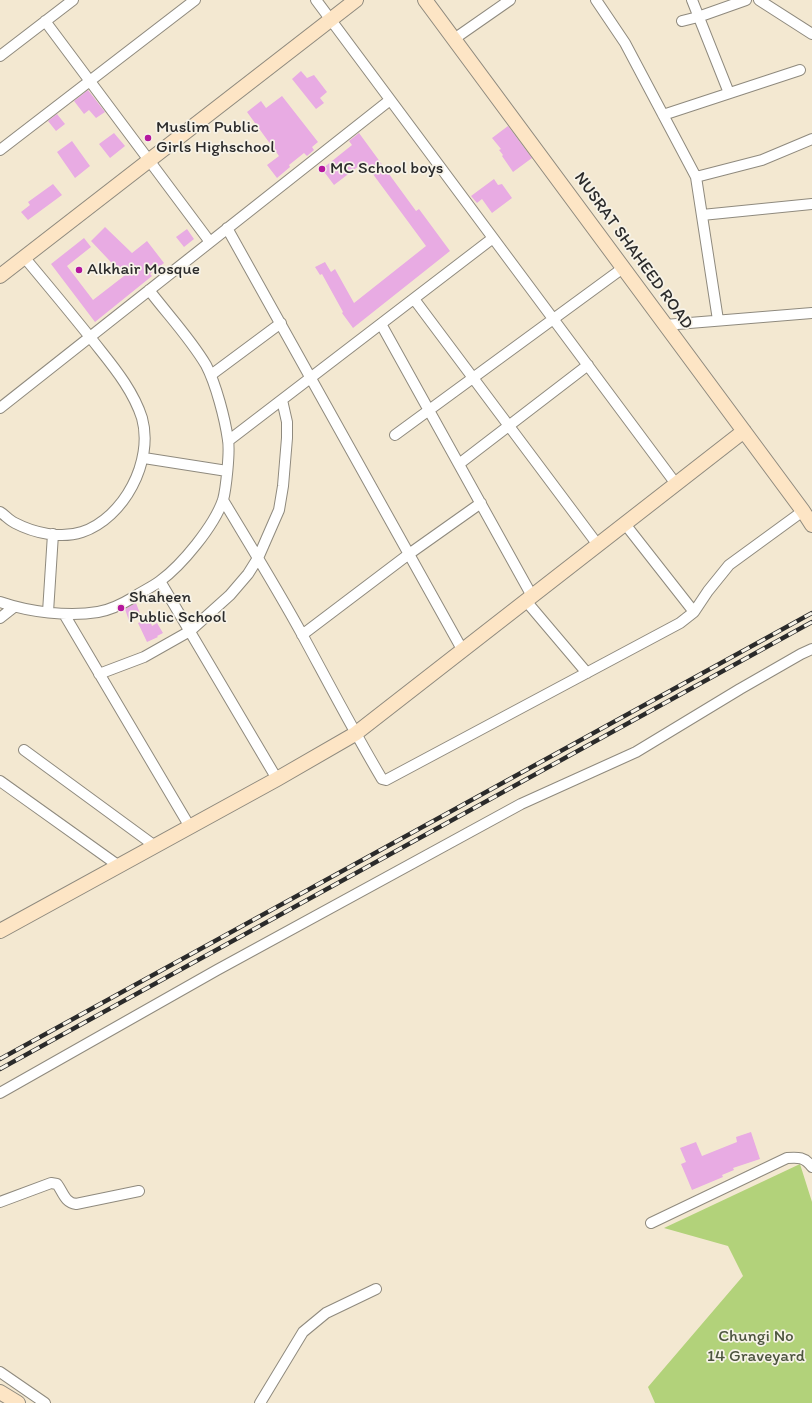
<!DOCTYPE html>
<html>
<head>
<meta charset="utf-8">
<style>
	body { margin:0 }
	canvas { display:block; background:#f3e8d1 }
</style>
</head>
<body>
<canvas width="812" height="1403"></canvas>
<script>
const c = document.querySelector('canvas').getContext('2d');
c.lineJoin = 'round';
function fillPath(path, color) { c.fillStyle = color; c.fill(path, 'evenodd'); }
function stroke(path, color, width, dash) { c.strokeStyle = color; c.lineWidth = width; c.lineCap = dash ? 'butt' : 'round'; c.setLineDash(dash || []); c.stroke(path); }
function drawText(font, color, halo, rows, align = 'center') {
  c.font = font + ' Itim,sans-serif'; c.lineWidth = 3.5; c.setLineDash([]); c.textBaseline = 'middle'; c.strokeStyle = halo; c.fillStyle = color; for (const [text, x, y, turn = 0] of rows) {
    c.save(); c.translate(x, y); c.rotate((+turn || 0) * Math.PI / 180); c.textAlign = isNaN(turn) ? turn : align; if (halo) c.strokeText(text, 0, 0); c.fillText(text, 0, 0); c.restore();
  }
}
const green = new Path2D(`
	M800,1164L812,1202V1403H655L648,1387L743,1276L728,1246L664,1228Z`);
const building = new Path2D(`
	M301,71L307,78L314,75L327,92L320,98L324,103L316,109L292,79Z
	M88,90L105,112L96,118L89,110L84,114L74,101Z
	M282,96L318,142L312,147L314,150L307,156L304,153L289,165L290,167L277,178L267,165L279,156L247,112L261,101L266,108Z
	M57,114L65,124L56,131L48,121Z
	M508,126L532,158L513,172L502,156L503,155L499,150L501,149L492,138Z
	M114,133L125,146L110,158L99,144Z
	M359,133L416,211L419,209L450,251L353,328L342,313L343,312L322,274L320,275L315,267L325,262L331,272L335,269L354,303L426,246L364,162L334,185L322,169L352,145L349,141Z
	M72,141L90,166L75,178L57,152Z
	M494,179L498,185L502,184L512,198L492,213L482,199L477,203L471,196Z
	M53,184L62,195L28,220L21,212L30,205L28,202Z
	M105,227L132,253L147,241L164,263L150,274L152,276L95,322L51,264L84,238L91,247L67,266L93,300L124,276L91,241Z
	M187,229L194,239L184,247L176,237Z
	M136,603L141,616L129,621L125,609Z
	M149,618L152,626L157,623L163,633L157,636L158,637L147,642L138,623Z
	M751,1132L760,1159L733,1168L734,1170L722,1175L723,1177L692,1190L681,1164L686,1162L680,1148L696,1142L702,1156L737,1142L736,1137Z`);
const street = new Path2D(`
	M316,0L676,484
	M596,0L625,43L696,177L718,320
	M692,0L729,93
	M759,0L812,34
	M45,21L210,242
	M682,21L698,17L746,0
	M454,39L510,0
	M0,56L73,0
	M663,115L800,70
	M0,150L195,0
	M696,177L762,160L812,139
	M702,215L812,204
	M227,228L463,651
	M414,299L598,545
	M381,324L532,596
	M665,325L812,313
	M211,375L281,323
	M0,408L390,100
	M395,435L623,268
	M228,441L493,238
	M144,458L227,471
	M459,464L588,365
	M223,500C250,545 278,590 303,636C329,684 354,732 382,779L386,780L680,623L694,612L708,591L729,565L803,511
	M0,512C5,515 9,520 15,523C34,533 61,539 82,532C124,518 154,461 142,418C134,393 117,371 101,351C76,319 50,288 24,257
	M625,524L694,612
	M160,581L277,779
	M526,601L587,673
	M0,602C29,612 68,617 98,612C111,610 124,603 134,597C143,591 152,587 160,581C182,565 214,526 223,500C226,489 230,452 228,440C225,419 216,384 206,365C190,338 168,315 149,290
	M48,612L53,534
	M64,614L190,827
	M0,618L14,607
	M302,635L409,554L481,503
	M99,674L144,657L190,631L230,595L248,574L258,558L279,510L283,486L287,438V422L282,400
	M24,750L155,846
	M0,781L119,866
	M0,1093L217,970L521,804L636,752L740,689L801,654L812,649
	M0,1202L51,1183L57,1184C63,1192 65,1203 76,1204L139,1191
	M651,1223L787,1158C798,1157 805,1157 812,1167
	M0,1372L45,1403
	M260,1403L303,1332L326,1313L376,1289`);
const secondary = new Path2D(`
	M425,0L803,511L812,525
	M0,276L356,0
	M0,931L277,779L355,734L744,431
	M0,1392L18,1403`);
const rail = new Path2D(`
	M0,1059L812,613
	M0,1069L812,622`);
const markers = [
	[148,138,4,"#b5179e"],
	[322,169,4,"#b5179e"],
	[79,270,4,"#b5179e"],
	[121,608,4,"#b5179e"]
];
const poiNames = [
	["Muslim Public",156,128],
	["Girls Highschool",156,148],
	["MC School boys",330,169],
	["Alkhair Mosque",87,270],
	["Shaheen",129,598],
	["Public School",129,618]
];
const streetNames = [
	["NUSRAT SHAHEED ROAD",633,251,54]
];
const parkNames = [
	["Chungi No",756,1337],
	["14 Graveyard",756,1357]
];
fillPath(green, '#b2d27a');
fillPath(building, '#e8abe3');
stroke(street, '#8f8a7e', 12);
stroke(secondary, '#8f8a7e', 16);
stroke(street, '#fff', 10);
stroke(secondary, '#fde5c5', 14);
stroke(rail, '#2b2b2b', 4.5);
stroke(rail, '#f7f3e8', 3, [9]);
for (const [x, y, r, color] of markers) { const dot = new Path2D(); dot.arc(x, y, r, 0, 2 * Math.PI); c.fillStyle = color; c.fill(dot); stroke(dot, '#f7f3e8', 1.5); }
drawText('17px', '#2b2b2b', '#f7f3e8', poiNames, 'left');
drawText('17px', '#2b2b2b', '#f7f3e8', streetNames);
drawText('17px', '#4d553f', '#f7f3e8', parkNames);
</script>
</body>
</html>
